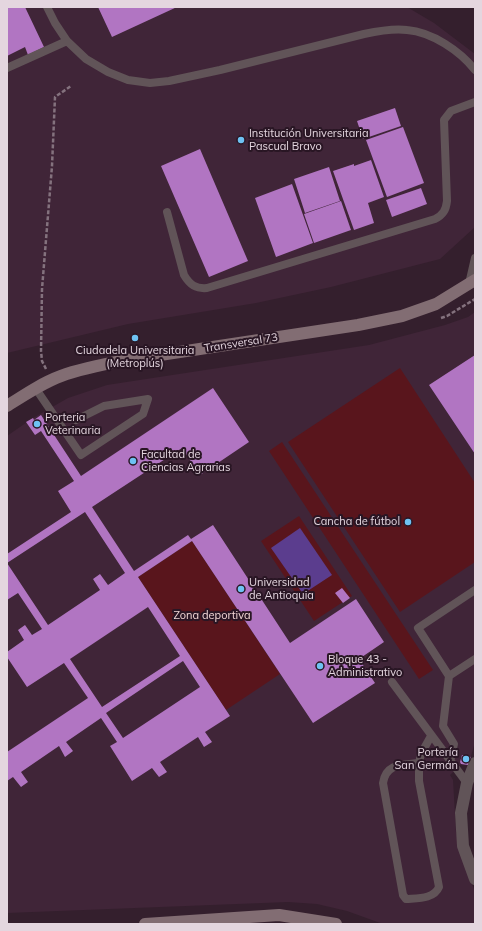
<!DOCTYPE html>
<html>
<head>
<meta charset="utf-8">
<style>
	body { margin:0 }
	#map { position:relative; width:482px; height:931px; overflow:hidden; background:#341f2d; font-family:Mulish,sans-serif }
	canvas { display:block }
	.frame { position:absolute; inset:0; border:8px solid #e4d6df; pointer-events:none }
</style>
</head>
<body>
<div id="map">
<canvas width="482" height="931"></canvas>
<div class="frame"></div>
</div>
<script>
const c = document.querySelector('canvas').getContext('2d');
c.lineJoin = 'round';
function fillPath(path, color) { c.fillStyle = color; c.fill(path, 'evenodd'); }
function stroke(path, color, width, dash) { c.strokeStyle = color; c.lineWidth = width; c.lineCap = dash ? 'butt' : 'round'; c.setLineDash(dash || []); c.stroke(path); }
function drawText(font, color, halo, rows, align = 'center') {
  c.font = font + ' Mulish,sans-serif'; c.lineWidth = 4; c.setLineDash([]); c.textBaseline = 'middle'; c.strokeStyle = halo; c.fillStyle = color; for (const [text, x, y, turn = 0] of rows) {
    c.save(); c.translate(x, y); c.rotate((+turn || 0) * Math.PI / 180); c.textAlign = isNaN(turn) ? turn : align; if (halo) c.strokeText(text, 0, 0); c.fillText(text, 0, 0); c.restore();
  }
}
const built = new Path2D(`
	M7,7H407L434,23L475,54V227L440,259L331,287L256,303L128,324L7,353Z
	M475,312V742L469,763L465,765L461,764L450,775L453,780L456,832L467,871L475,892V924H383L347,911L317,904L288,902L7,913V436L33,418L68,398L107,385L369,345L445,325L468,317Z`);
const green = new Path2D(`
	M400,368L475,483V562L400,612L288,442Z
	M282,442L433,670L419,679L269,451Z
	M299,516L352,596L314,621L261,541Z
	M192,541L280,674L226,710L138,577Z`);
const water = new Path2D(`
	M300,528L332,575L303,594L271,548Z`);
const building = new Path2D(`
	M7,7H25L44,47L28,55L25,47L7,56V30L8,29L7,26Z
	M98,7H177L112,37Z
	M395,108L401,126L363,139L357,121Z
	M403,127L424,183L387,197L366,140Z
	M200,149L248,261L209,277L161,166Z
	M371,160L384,197L368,203L374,223L354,230L333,171L354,164V166Z
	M329,167L340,201L305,213L294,179Z
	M292,184L313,243L276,257L255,198Z
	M421,188L427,204L392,217L386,200Z
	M341,201L351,230L314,243L304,214Z
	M475,355V454L429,385Z
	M213,388L249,442L200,475L182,448L92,507L134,571L188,535L191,539L213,525L290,643L356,599L384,642L359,659L375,683L313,723L192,541L138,577L230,716L205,732L212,742L204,747L198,737L160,762L167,772L159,777L152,768L132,781L110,746L117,742L101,718L66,742L73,751L65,757L59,746L21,772L28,782L21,787L13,777L7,781V752L88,698L64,663L27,687L7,657V652L24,640L18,630L25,625L32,635L42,629L18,593L7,600V563L48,625L100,590L93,579L100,574L108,585L125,573L85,512L7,563V554L71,512L58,491L74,481L41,431L35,435L26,422L33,418L34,420L41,415L81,476ZM148,607L180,656L102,707L70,659ZM183,661L200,687L123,738L106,713Z
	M342,588L350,598L343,603L335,593Z
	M462,755L471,757L468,765L461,764L460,762Z`);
const path = new Path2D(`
	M441,318L447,316L475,299
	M46,369L42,361L41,351L42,289L52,166L55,97L71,86`);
const lane = new Path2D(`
	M47,7L55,23L67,41L86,59L108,72L128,80L150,83L169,81L220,70L364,34C378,31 393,28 407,30C432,32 460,51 475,70
	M7,68L67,41
	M167,212L184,275C190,285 196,289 207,288L435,219C443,215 446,210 447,201L444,120L451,111L475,102
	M469,284L475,258
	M36,389L81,455L143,414L148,399L104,406L76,420
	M449,676L475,659
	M392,682L467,783
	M450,762L454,744L443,726L449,676L418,628L475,590
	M419,763C403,765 386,763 383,783L403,895L406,899C418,898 434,899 439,887L419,781V763L421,754L431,736`);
const street = new Path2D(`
	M475,763L467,783L461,813L463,846L475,879`);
const secondary = new Path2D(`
	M7,406C24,395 42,383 61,376C82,368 105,364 127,360L358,325L402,316L436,304L475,280
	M145,924L279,915L336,924`);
const markers = [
	[241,140,4,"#6ec2f3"],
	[135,338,4,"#6ec2f3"],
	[37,424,4,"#6ec2f3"],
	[133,461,4,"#6ec2f3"],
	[408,522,4,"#6ec2f3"],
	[241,589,4,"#6ec2f3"],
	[320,666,4,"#6ec2f3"],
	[466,759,4,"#6ec2f3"]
];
const poiNames = [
	["Institución Universitaria",249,134],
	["Pascual Bravo",249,147],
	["Ciudadela Universitaria",135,351,"center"],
	["(Metroplús)",135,364,"center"],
	["Porteria",45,418],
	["Veterinaria",45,431],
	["Facultad de",141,455],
	["Ciencias Agrarias",141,468],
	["Cancha de fútbol",400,522,"right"],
	["Universidad",249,583],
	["de Antioquia",249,596],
	["Bloque 43 -",328,660],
	["Administrativo",328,673],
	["Portería",458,753,"right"],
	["San Germán",458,766,"right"]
];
const streetNames = [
	["Transversal 73",241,343,-9]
];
const parkNames = [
	["Zona deportiva",212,616]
];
fillPath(built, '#402538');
fillPath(green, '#59151c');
fillPath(water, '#5b3d8e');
fillPath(building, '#b175c2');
stroke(path, '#84727e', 2.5, [4, 2]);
stroke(lane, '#615458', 8);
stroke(street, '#615458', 12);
stroke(secondary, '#826d73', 12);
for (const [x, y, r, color] of markers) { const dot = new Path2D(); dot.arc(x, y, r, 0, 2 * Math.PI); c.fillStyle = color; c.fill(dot); stroke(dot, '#291624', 1.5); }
drawText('11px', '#e4d6df', '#291624', poiNames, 'left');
drawText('11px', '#e4d6df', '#291624', streetNames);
drawText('11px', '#f3d7d6', '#291624', parkNames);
</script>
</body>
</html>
